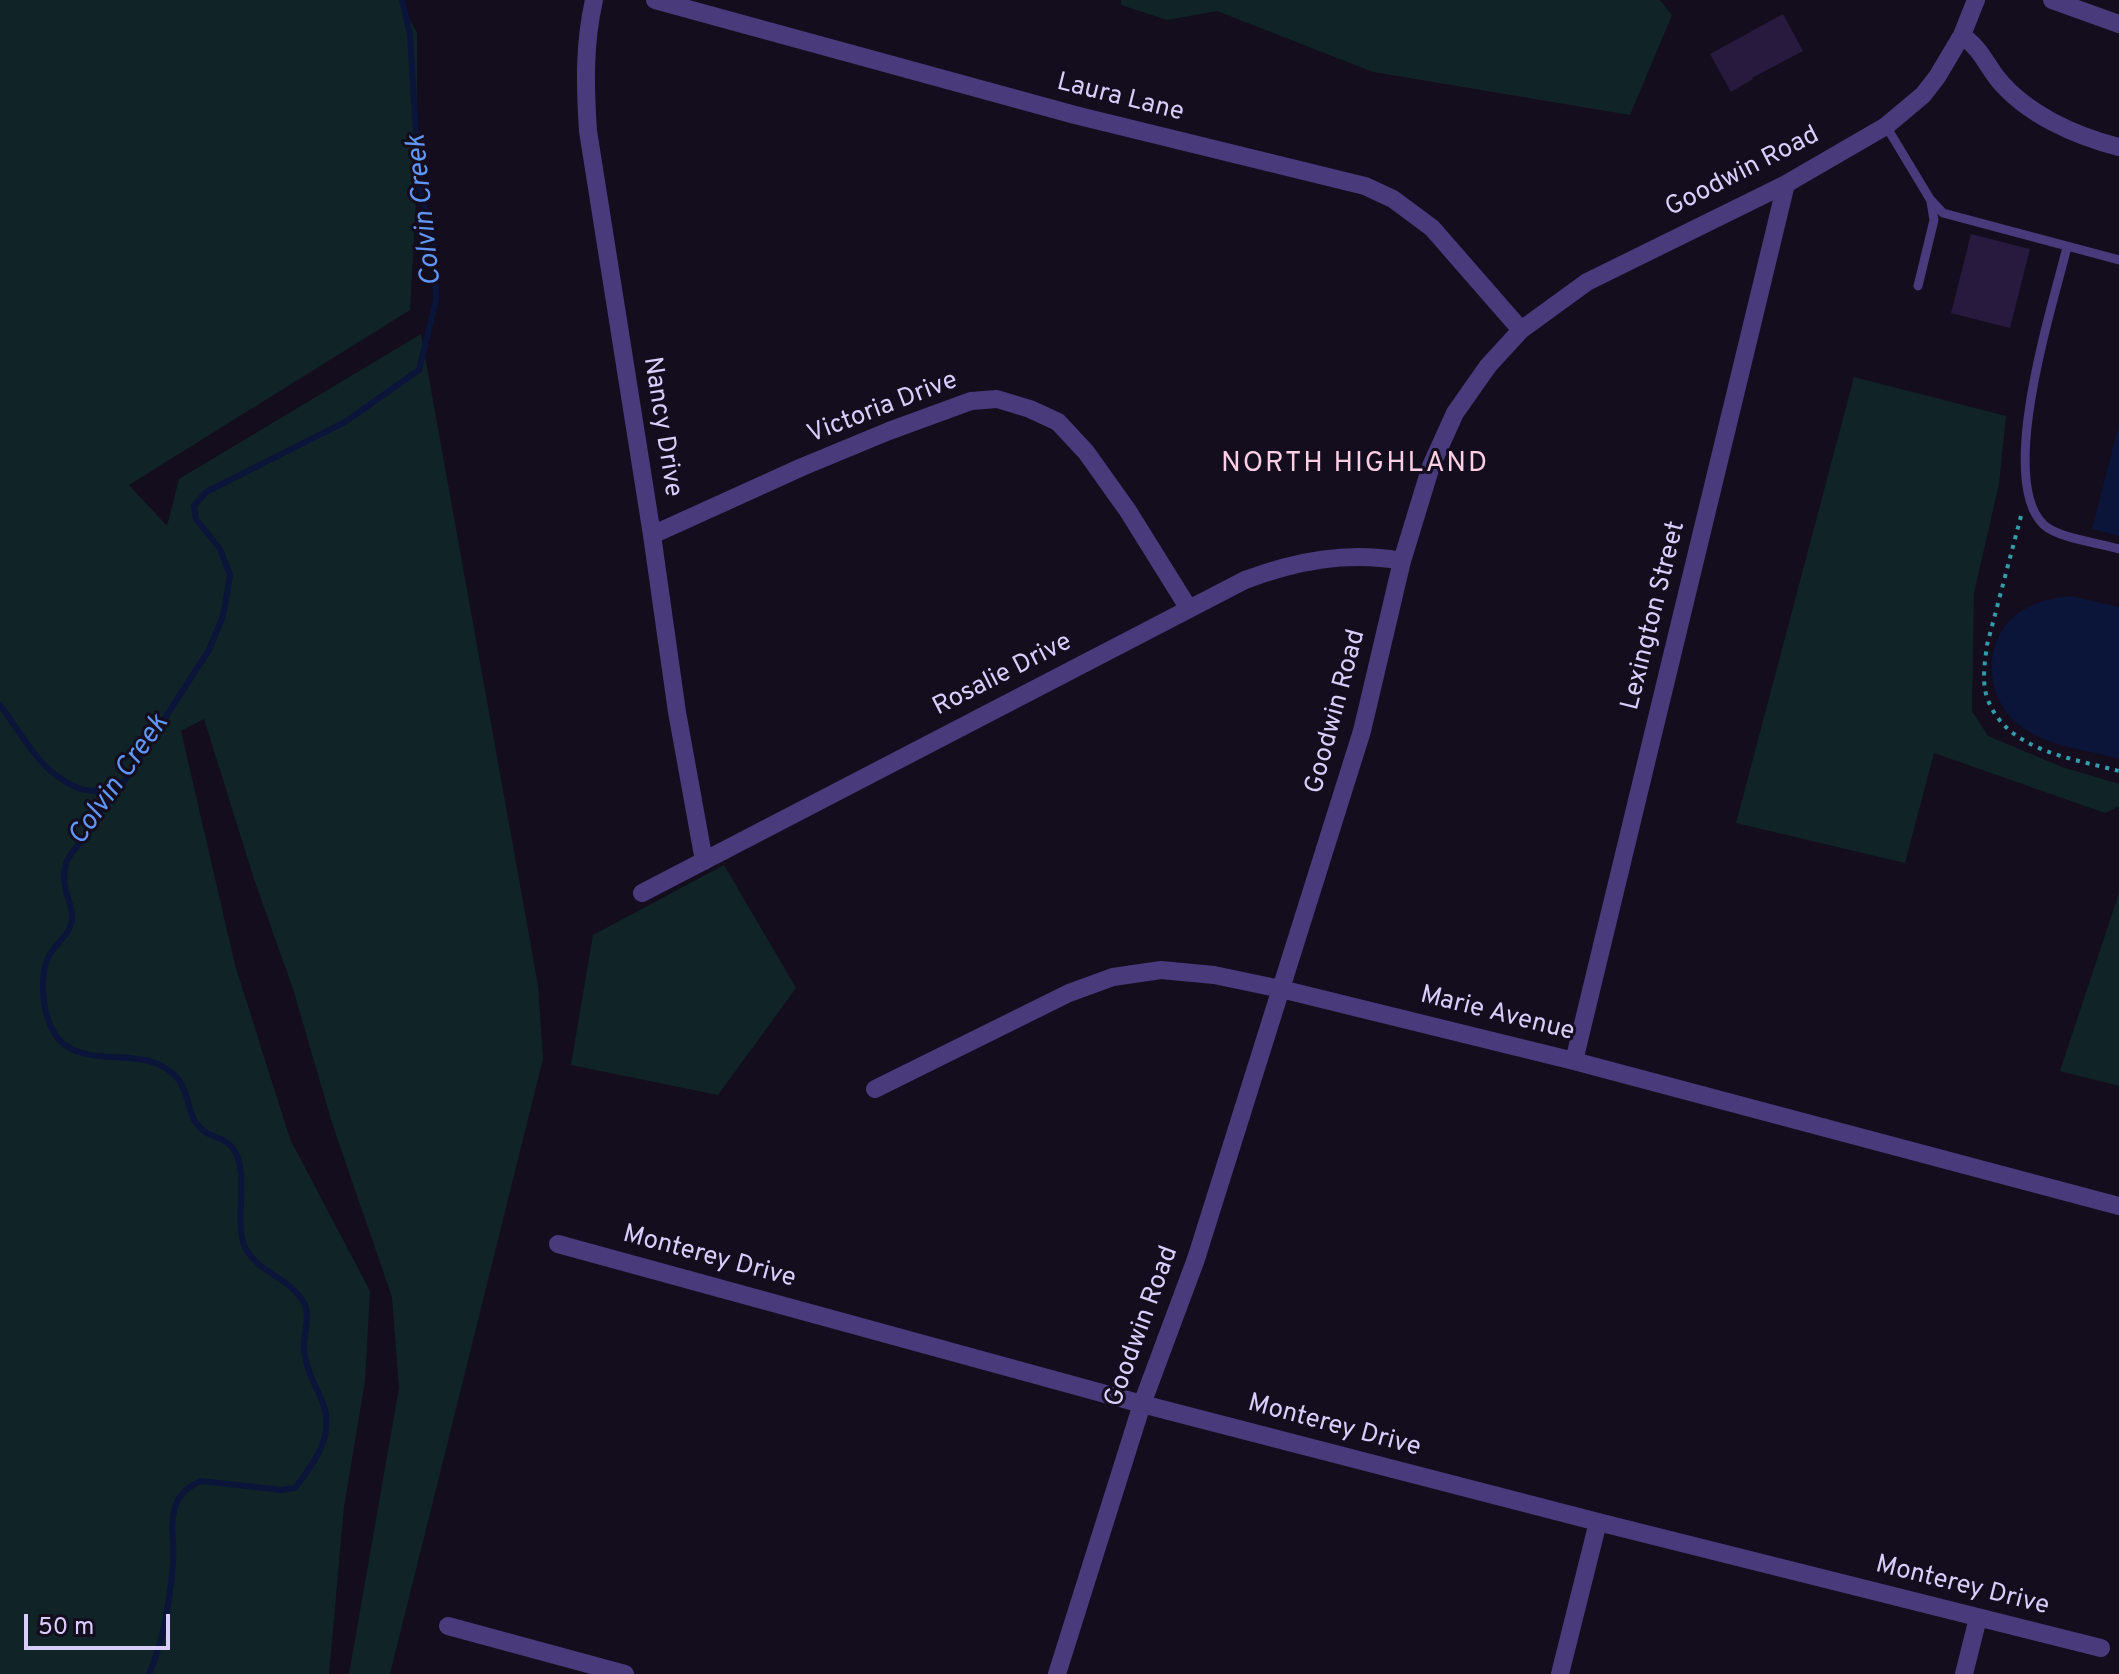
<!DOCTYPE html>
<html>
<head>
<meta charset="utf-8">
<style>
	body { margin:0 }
	#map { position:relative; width:2119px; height:1674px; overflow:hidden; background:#130d1e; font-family:Overpass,sans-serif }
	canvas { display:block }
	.scale { position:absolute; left:24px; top:1614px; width:146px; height:36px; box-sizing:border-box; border:4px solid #dacdfc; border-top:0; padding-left:10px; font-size:24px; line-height:28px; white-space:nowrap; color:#dacdfc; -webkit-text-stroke:6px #130d1e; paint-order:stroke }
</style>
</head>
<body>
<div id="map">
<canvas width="2119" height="1674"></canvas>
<div class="scale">50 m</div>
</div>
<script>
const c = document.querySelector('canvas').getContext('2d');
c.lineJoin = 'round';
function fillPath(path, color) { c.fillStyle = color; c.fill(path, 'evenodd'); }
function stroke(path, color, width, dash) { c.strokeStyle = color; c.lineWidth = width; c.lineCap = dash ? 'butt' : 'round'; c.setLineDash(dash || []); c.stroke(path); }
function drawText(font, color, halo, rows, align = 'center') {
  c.font = font + ' Overpass,sans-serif'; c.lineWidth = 6; c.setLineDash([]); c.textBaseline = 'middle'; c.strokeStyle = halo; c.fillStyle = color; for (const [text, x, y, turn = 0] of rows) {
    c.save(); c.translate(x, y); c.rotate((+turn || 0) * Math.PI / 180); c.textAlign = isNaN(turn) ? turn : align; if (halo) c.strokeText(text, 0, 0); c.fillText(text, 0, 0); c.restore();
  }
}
const green = new Path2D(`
	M0,0H399L417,33V180L410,310L129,485L167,526L179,479L421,334L538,985L543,1059L390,1674H349L399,1388L392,1297L333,1126L293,989L254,879L204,719L181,731L235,965L290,1139L370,1291L365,1381L344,1507L329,1674H0Z
	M1121,0H1660L1672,15L1630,115L1373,72L1217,11L1167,20L1121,5Z
	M1854,377L2006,416L1999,484L1974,593L1972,711L1988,736L2062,767L2119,784V806L2105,813L1934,753L1905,863L1736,823Z
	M724,865L796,988L718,1095L571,1065L593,935Z
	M2119,893V1086L2060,1071Z`);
const water = new Path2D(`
	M2119,424V536L2092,529Z
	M2071,596L2119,607V759C2088,750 2046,746 2020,726C1990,703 1982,657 2005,626C2020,606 2047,598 2071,596Z`);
const stream = new Path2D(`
	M0,705C23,735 40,773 78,788C90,793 103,789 115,795
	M149,1674C164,1640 170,1600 173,1563C175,1544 169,1526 175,1507C179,1494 189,1486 201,1481L282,1490L295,1488C315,1462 336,1434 322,1401C315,1384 306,1370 304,1350C303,1336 311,1316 304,1303C288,1275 257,1274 244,1245C237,1228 243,1193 241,1173C236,1129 211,1145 196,1123C187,1110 189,1092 178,1079C148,1043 99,1069 65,1045C43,1030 37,978 49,956C55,943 69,936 72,921C74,908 66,898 65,886C60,855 77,851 91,829C94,824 96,817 99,812C103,806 110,801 115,795L209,650L223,616L230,575L220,549L196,519L194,506L206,492L345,422L419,370L436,300L434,248L419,183L410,34L402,0`);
const building = new Path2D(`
	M1783,14L1803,51L1752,78L1753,79L1731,92L1710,54Z
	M1971,234L2030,249L2010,328L1951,313Z`);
const path = new Path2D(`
	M2021,516L1987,645C1985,661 1982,678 1986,694C2002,750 2071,758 2119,771`);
const service = new Path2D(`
	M1886,126L1930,199L1943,213L2119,260
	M2067,247C2053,305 1996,480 2044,525C2058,538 2099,543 2119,549
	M1918,286L1934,220L1931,202`);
const minor = new Path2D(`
	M594,0C584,44 585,86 588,131L652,535L677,712L704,861
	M655,0L1075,115L1365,186L1393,199L1432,228L1521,330
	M2052,0L2119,24
	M1962,35C1982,51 1983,59 1997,78C2026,114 2075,136 2119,147
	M652,535L802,467L889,431L971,401L997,399L1030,409L1058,422L1086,452L1128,511L1189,609
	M642,893L1245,580C1296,561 1347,551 1402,561
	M1574,1061L1786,184
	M875,1089L1069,993L1113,977L1161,970L1214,975L1281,989L1574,1061L2119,1206
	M558,1244L1142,1404L1598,1522L2101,1648
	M448,1626L625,1674
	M1057,1674L1142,1404L1196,1259L1362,731L1402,561L1431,466L1455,413L1488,366L1521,330L1587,282L1786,184L1886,126L1923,95L1937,77L1962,35L1976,0
	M1560,1674L1598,1522
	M1964,1674L1978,1618`);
const streetNames = [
	["Laura Lane",1120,99,14],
	["Goodwin Road",1743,173,-27],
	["Victoria Drive",883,409,-21],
	["Nancy Drive",661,427,81],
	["Lexington Street",1655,616,-76],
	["Rosalie Drive",1003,676,-27],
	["Goodwin Road",1337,712,-75],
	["Marie Avenue",1497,1015,14],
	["Monterey Drive",709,1258,15],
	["Goodwin Road",1143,1327,-70],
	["Monterey Drive",1334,1427,15],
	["Monterey Drive",1962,1587,14]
];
const waterNames = [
	["Colvin Creek",426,210,-96],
	["Colvin Creek",120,781,-55]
];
const neighbourhoodNames = [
	["NORTH HIGHLAND",1355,465]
];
fillPath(green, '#102427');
fillPath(water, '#0b1439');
stroke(stream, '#0b1439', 6);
fillPath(building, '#281a3e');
stroke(path, '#339caa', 4, [4, 6]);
stroke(service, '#483a7b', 9);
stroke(minor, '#483a7b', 18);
drawText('26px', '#dacdfc', '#130d1e', streetNames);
drawText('italic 28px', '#6097f7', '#130d1e', waterNames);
c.letterSpacing = '2px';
drawText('28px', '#fdcee4', '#130d1e', neighbourhoodNames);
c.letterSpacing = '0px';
</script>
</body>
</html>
